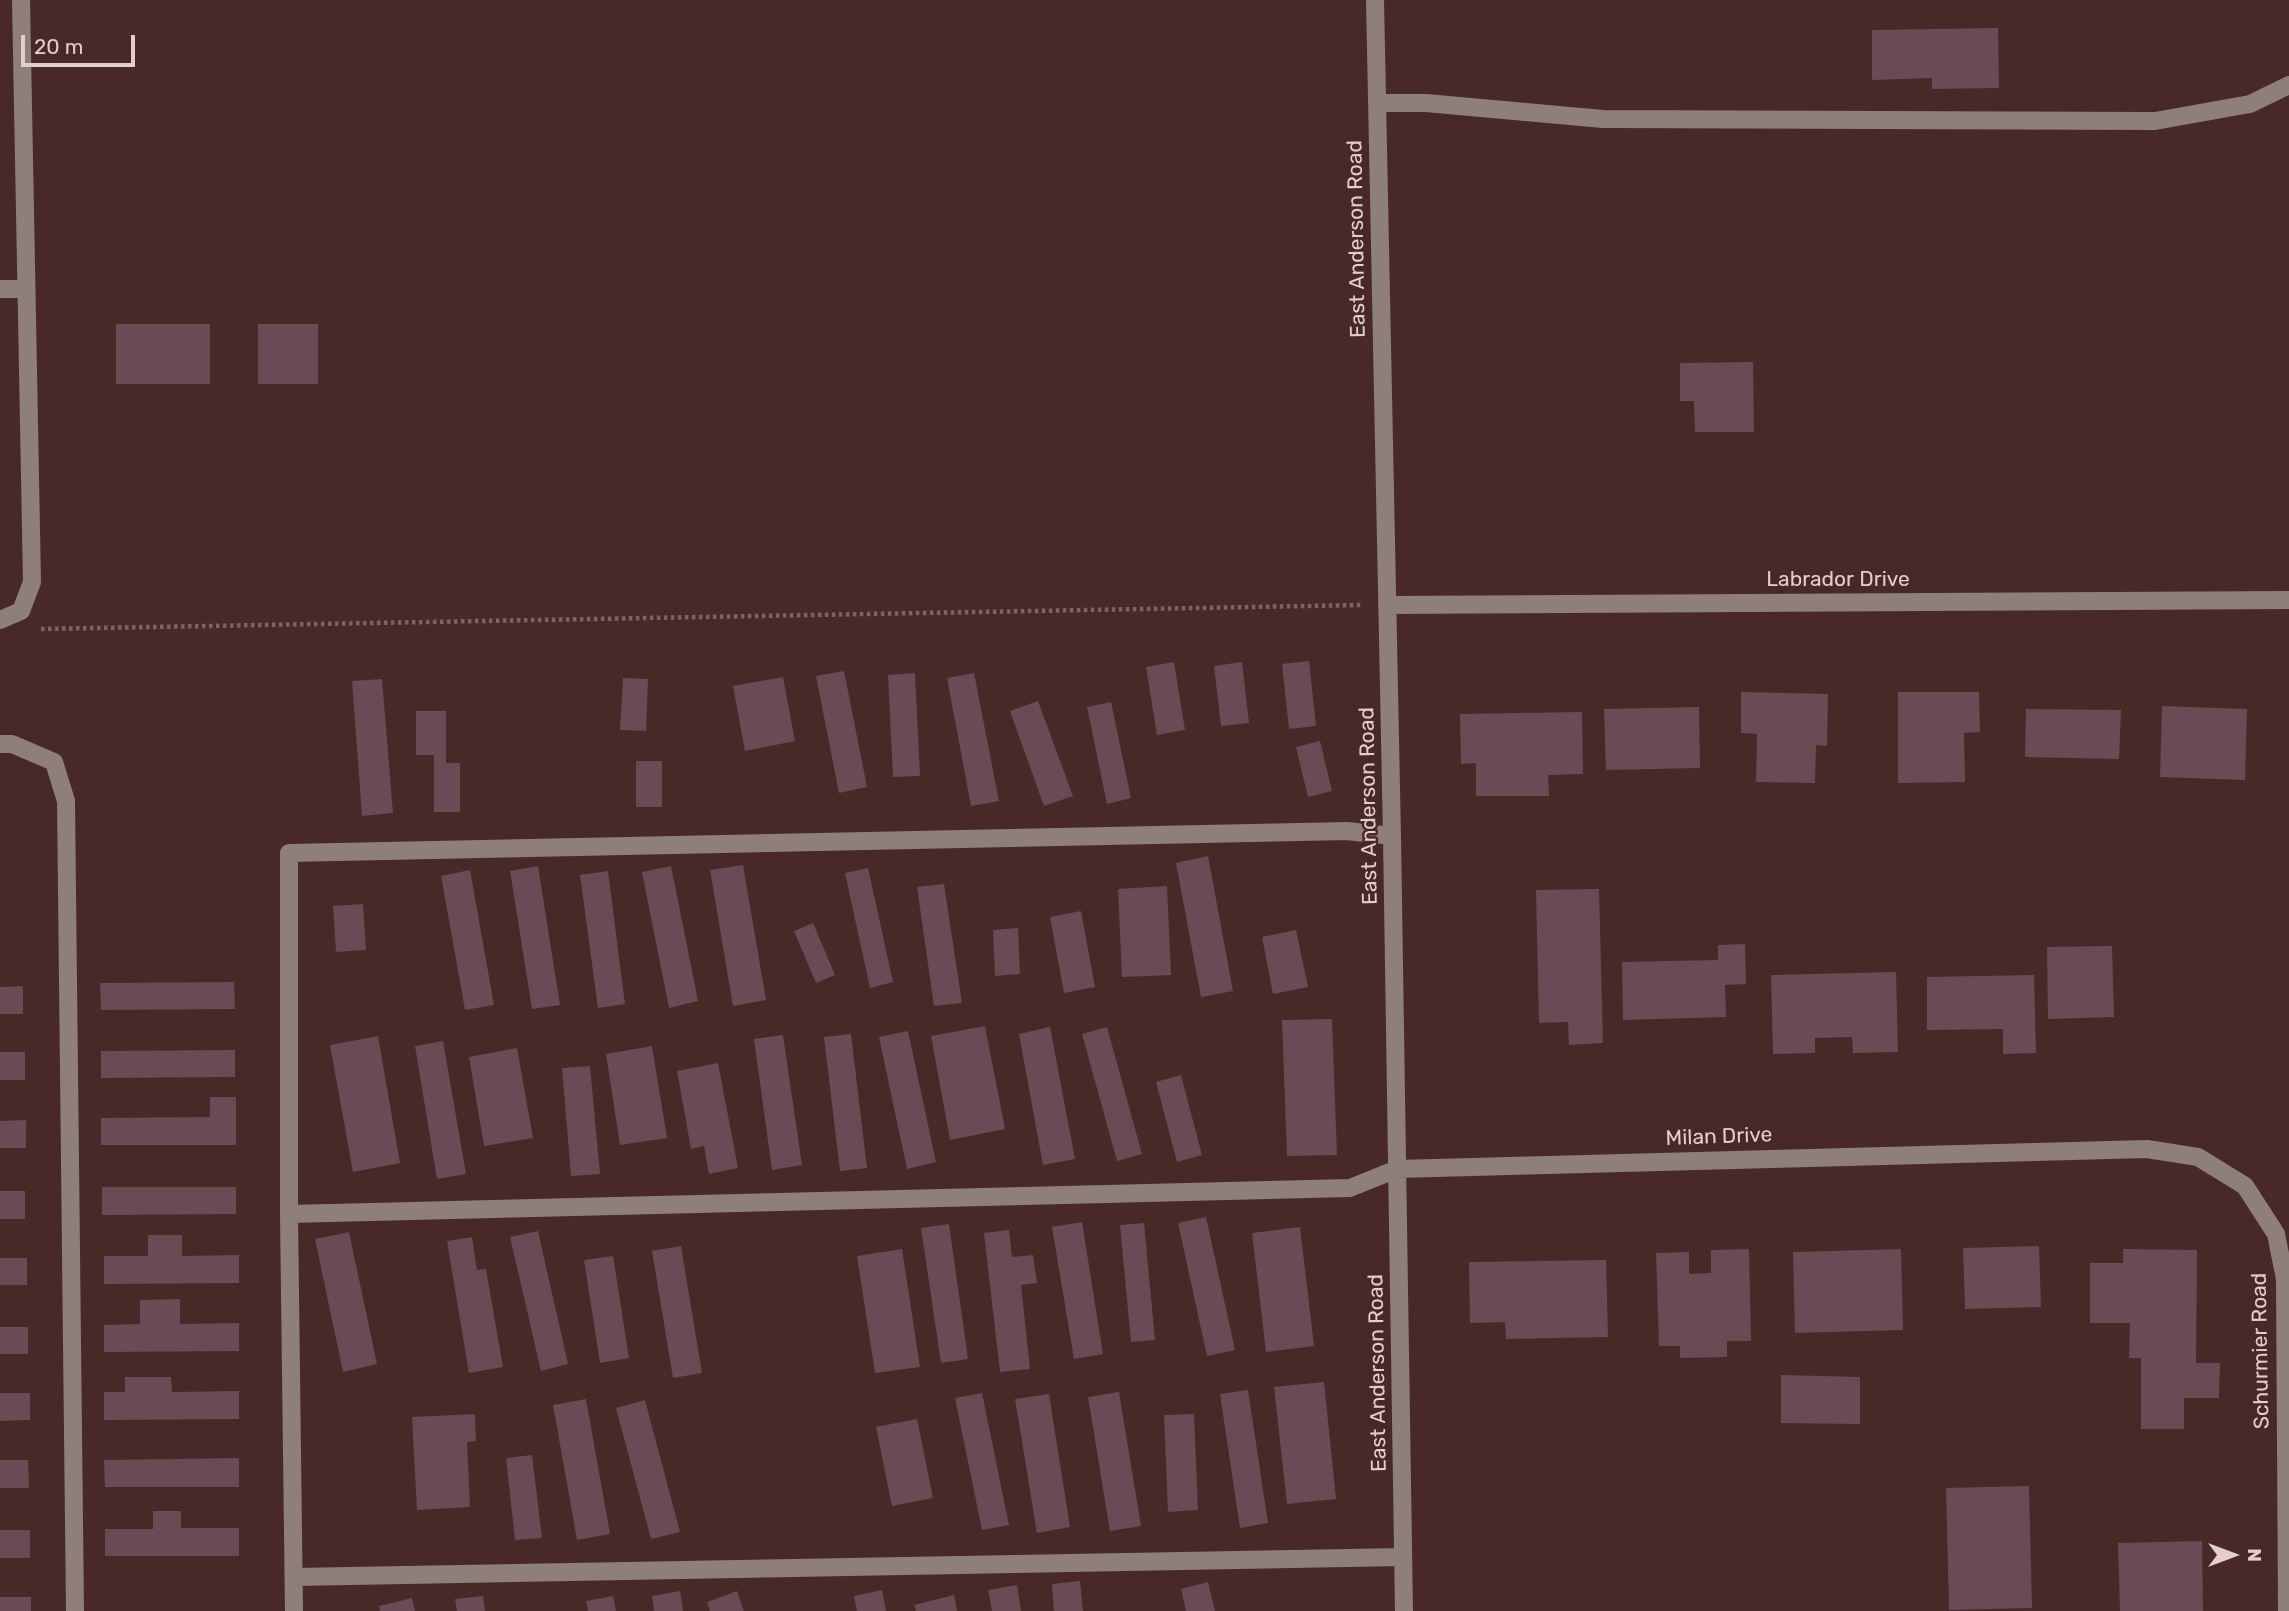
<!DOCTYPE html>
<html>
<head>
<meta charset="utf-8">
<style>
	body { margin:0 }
	#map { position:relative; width:2289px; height:1611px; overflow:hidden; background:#482928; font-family:Rubik,sans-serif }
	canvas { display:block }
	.north { position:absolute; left:2198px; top:1520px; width:70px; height:70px; -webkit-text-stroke:5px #482928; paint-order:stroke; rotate:90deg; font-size:19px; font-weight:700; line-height:28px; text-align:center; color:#e2cecc }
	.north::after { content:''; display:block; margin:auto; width:24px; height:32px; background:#e2cecc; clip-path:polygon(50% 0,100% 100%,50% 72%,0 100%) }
	.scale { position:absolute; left:21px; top:35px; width:114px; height:32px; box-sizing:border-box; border:4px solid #e2cecc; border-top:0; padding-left:9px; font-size:21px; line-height:24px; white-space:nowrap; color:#e2cecc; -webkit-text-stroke:5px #482928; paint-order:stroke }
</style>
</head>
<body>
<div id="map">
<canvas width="2289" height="1611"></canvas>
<div class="north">N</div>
<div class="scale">20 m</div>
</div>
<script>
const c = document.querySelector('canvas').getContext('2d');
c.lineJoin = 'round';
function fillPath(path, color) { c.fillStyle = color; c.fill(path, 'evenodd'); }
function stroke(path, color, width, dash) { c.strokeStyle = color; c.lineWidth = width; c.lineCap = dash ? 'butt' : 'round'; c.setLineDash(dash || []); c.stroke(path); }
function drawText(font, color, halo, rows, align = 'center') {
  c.font = font + ' Rubik,sans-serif'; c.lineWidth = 5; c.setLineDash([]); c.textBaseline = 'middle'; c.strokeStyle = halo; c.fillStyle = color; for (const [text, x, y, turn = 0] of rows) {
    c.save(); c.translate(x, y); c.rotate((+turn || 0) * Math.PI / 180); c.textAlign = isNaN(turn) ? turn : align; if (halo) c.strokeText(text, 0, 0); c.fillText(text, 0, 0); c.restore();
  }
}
const building = new Path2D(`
	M1998,28L1999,88L1932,89V78L1872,80V30Z
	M116,324H210V384H116Z
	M258,324H318V384H258Z
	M1753,362L1754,432H1695L1694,401H1680V363Z
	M1309,661L1316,726L1289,729L1282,664Z
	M1174,662L1185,730L1157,735L1146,667Z
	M1242,662L1249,723L1221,726L1214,666Z
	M844,671L867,787L839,793L816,676Z
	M915,673L920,776L893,777L888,675Z
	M974,673L999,801L971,806L947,678Z
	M783,677L795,741L745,751L733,686Z
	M623,678L648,679L646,731L620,730Z
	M382,679L393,813L362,816L352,681Z
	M1741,692L1828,694L1827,746L1816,745L1815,783L1756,782L1757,734L1741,733Z
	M1898,692H1979L1980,732L1964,733L1965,782L1898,783Z
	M1038,701L1073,796L1044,806L1010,711Z
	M1111,702L1131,798L1107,804L1087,707Z
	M2162,706L2247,709L2245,780L2160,777Z
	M1699,707L1700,768L1606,770L1604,709Z
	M2026,709L2121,710L2119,759L2025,757Z
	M416,711H446V763H460V812H434V755H416Z
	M1582,712L1583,774L1548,775L1549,796H1476V763L1461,764L1460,714Z
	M1320,741L1332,791L1308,797L1296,747Z
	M636,761H662V807H636Z
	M1208,856L1233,991L1201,997L1176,863Z
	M743,865L766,1000L733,1006L710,870Z
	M538,866L560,1005L532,1009L510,871Z
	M671,866L698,1001L669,1008L642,872Z
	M868,868L893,982L870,988L845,873Z
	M470,870L494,1005L465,1010L441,876Z
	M608,871L625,1004L598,1008L580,875Z
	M944,884L962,1003L934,1006L917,887Z
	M1167,886L1171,975L1122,977L1118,889Z
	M1599,889L1603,1043L1569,1045L1568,1022L1539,1023L1536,890Z
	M363,904L366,950L336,952L333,906Z
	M1081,911L1095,987L1064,993L1050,917Z
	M813,923L835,975L816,983L794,931Z
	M1018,928L1020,974L995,976L993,930Z
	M1296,930L1308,987L1273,994L1262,937Z
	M1745,944L1746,984L1725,985L1726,1017L1623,1020L1622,962L1718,960V945Z
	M2112,946L2114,1017L2048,1019L2047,947Z
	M1896,972L1898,1052L1853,1053L1852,1037L1815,1038V1053L1773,1054L1771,975Z
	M2034,975L2036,1053L2003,1054V1029L1927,1030V977Z
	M234,982L235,1009L101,1010L100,983Z
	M23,986V1014H0V987Z
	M1332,1019L1337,1155L1287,1156L1282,1020Z
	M985,1026L1005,1129L950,1140L931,1036Z
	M1050,1027L1075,1159L1043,1165L1019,1034Z
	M1107,1027L1142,1154L1117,1161L1082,1034Z
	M908,1031L936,1162L907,1169L879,1037Z
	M851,1034L867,1168L840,1171L824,1037Z
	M783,1035L802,1165L772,1170L754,1039Z
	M378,1036L400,1163L353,1172L330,1045Z
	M443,1041L466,1174L437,1179L415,1046Z
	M652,1046L667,1138L620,1145L606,1054Z
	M517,1048L533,1138L484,1146L469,1057Z
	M235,1050V1077L101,1078V1051Z
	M0,1052H25V1080H0Z
	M718,1063L738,1168L709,1174L704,1146L691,1149L677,1071Z
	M590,1066L600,1174L571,1176L562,1068Z
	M1181,1075L1202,1155L1177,1162L1156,1082Z
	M210,1097H236V1145H101V1118L210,1117Z
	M26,1120V1148H0V1121Z
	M102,1187H236V1214L102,1215Z
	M0,1191H25V1219H0Z
	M1206,1217L1235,1350L1207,1356L1178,1223Z
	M1082,1222L1103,1354L1074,1359L1052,1227Z
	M1144,1223L1155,1340L1131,1342L1120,1225Z
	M949,1224L968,1359L941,1363L921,1228Z
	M1300,1227L1314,1346L1266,1352L1252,1233Z
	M1009,1230L1012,1257L1033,1255L1037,1283L1021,1285L1030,1369L1000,1372L984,1233Z
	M538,1231L568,1364L541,1371L510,1237Z
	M349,1232L377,1364L343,1372L315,1239Z
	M148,1235H182V1256L239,1255V1283L104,1284V1256H148Z
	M472,1237L477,1270L486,1269L503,1367L469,1373L447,1241Z
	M681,1246L702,1373L673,1378L652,1251Z
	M2039,1246L2041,1307L1965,1309L1963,1248Z
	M902,1249L920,1367L875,1373L857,1256Z
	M1749,1249L1751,1341H1727V1357L1680,1358V1346H1659L1656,1253L1689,1252V1274L1711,1273V1250Z
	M1901,1249L1903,1330L1795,1333L1793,1252Z
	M2123,1249L2197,1250L2196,1363H2220L2219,1398H2184V1429H2141V1358H2129L2130,1323H2090V1263H2123Z
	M613,1256L629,1358L600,1363L584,1260Z
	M0,1258H27V1285H0Z
	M1606,1260L1608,1337L1506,1339L1505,1322L1470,1323L1469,1262Z
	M180,1299V1324L239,1323V1351L104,1352V1325L140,1324V1300Z
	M0,1327H28V1354H0Z
	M1781,1375L1860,1377V1424L1781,1423Z
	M125,1377H171L172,1392L239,1391V1419L104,1420V1392H125Z
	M1324,1382L1336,1499L1287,1504L1274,1387Z
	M1248,1390L1268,1523L1240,1528L1220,1394Z
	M1119,1392L1141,1526L1110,1531L1088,1397Z
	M0,1393H30V1420L0,1421Z
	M982,1393L1009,1525L982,1530L955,1398Z
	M1049,1394L1070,1527L1037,1533L1015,1399Z
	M586,1399L610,1534L577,1540L553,1405Z
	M645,1400L680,1532L651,1539L616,1408Z
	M475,1414L476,1441L467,1442L470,1507L417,1510L412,1417Z
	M1194,1414L1198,1510L1168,1512L1164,1415Z
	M917,1419L933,1498L892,1506L876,1427Z
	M532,1455L542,1538L515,1540L506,1458Z
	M239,1458V1487H105L104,1460Z
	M0,1460H28L29,1488H0Z
	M2029,1486L2032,1608L1949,1610L1946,1488Z
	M153,1511H181V1528H239V1556H105V1529H153Z
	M0,1530H30V1558H0Z
	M2202,1541L2203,1611H2120L2118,1543Z
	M1080,1581L1083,1611H1054L1052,1584Z
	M1208,1582L1215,1611H1186L1181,1589Z
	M1017,1585L1021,1611H992L988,1590Z
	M882,1590L886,1611H857L854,1596Z
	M680,1591L683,1611H654L652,1596Z
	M737,1591L744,1611H710L707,1602Z
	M954,1595L957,1611H916L914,1605Z
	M483,1596L485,1611H457L455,1599Z
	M613,1596L616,1611H588L586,1601Z
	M0,1597H31V1611H0Z
	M412,1598L415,1611H380L379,1606Z`);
const path = new Path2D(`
	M41,629L1362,605`);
const minor = new Path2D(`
	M1375,0L1392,836L1404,1611
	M1377,103H1426L1603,119L2155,121L2250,104L2289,85
	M0,289H25
	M1387,605L2289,600
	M0,620L21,611L32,582L21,0
	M0,744H12L54,762L66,801L75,1611
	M289,1214L1350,1188L1397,1169L2147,1149L2198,1157L2245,1186L2276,1234L2285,1279L2287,1611
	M294,1577L1403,1557
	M294,1611L289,1214V853L1347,831L1392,836`);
const streetNames = [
	["East Anderson Road",1357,239,-91],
	["Labrador Drive",1838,580],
	["East Anderson Road",1369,806,-91],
	["Milan Drive",1719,1137,-2],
	["Schurmier Road",2261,1351,-91],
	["East Anderson Road",1378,1373,-91]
];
fillPath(building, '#6a4a54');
stroke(path, '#7e6362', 4.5, [3.5, 3.5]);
stroke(minor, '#8e7f78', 18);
drawText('21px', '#e2cecc', '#482928', streetNames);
</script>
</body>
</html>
